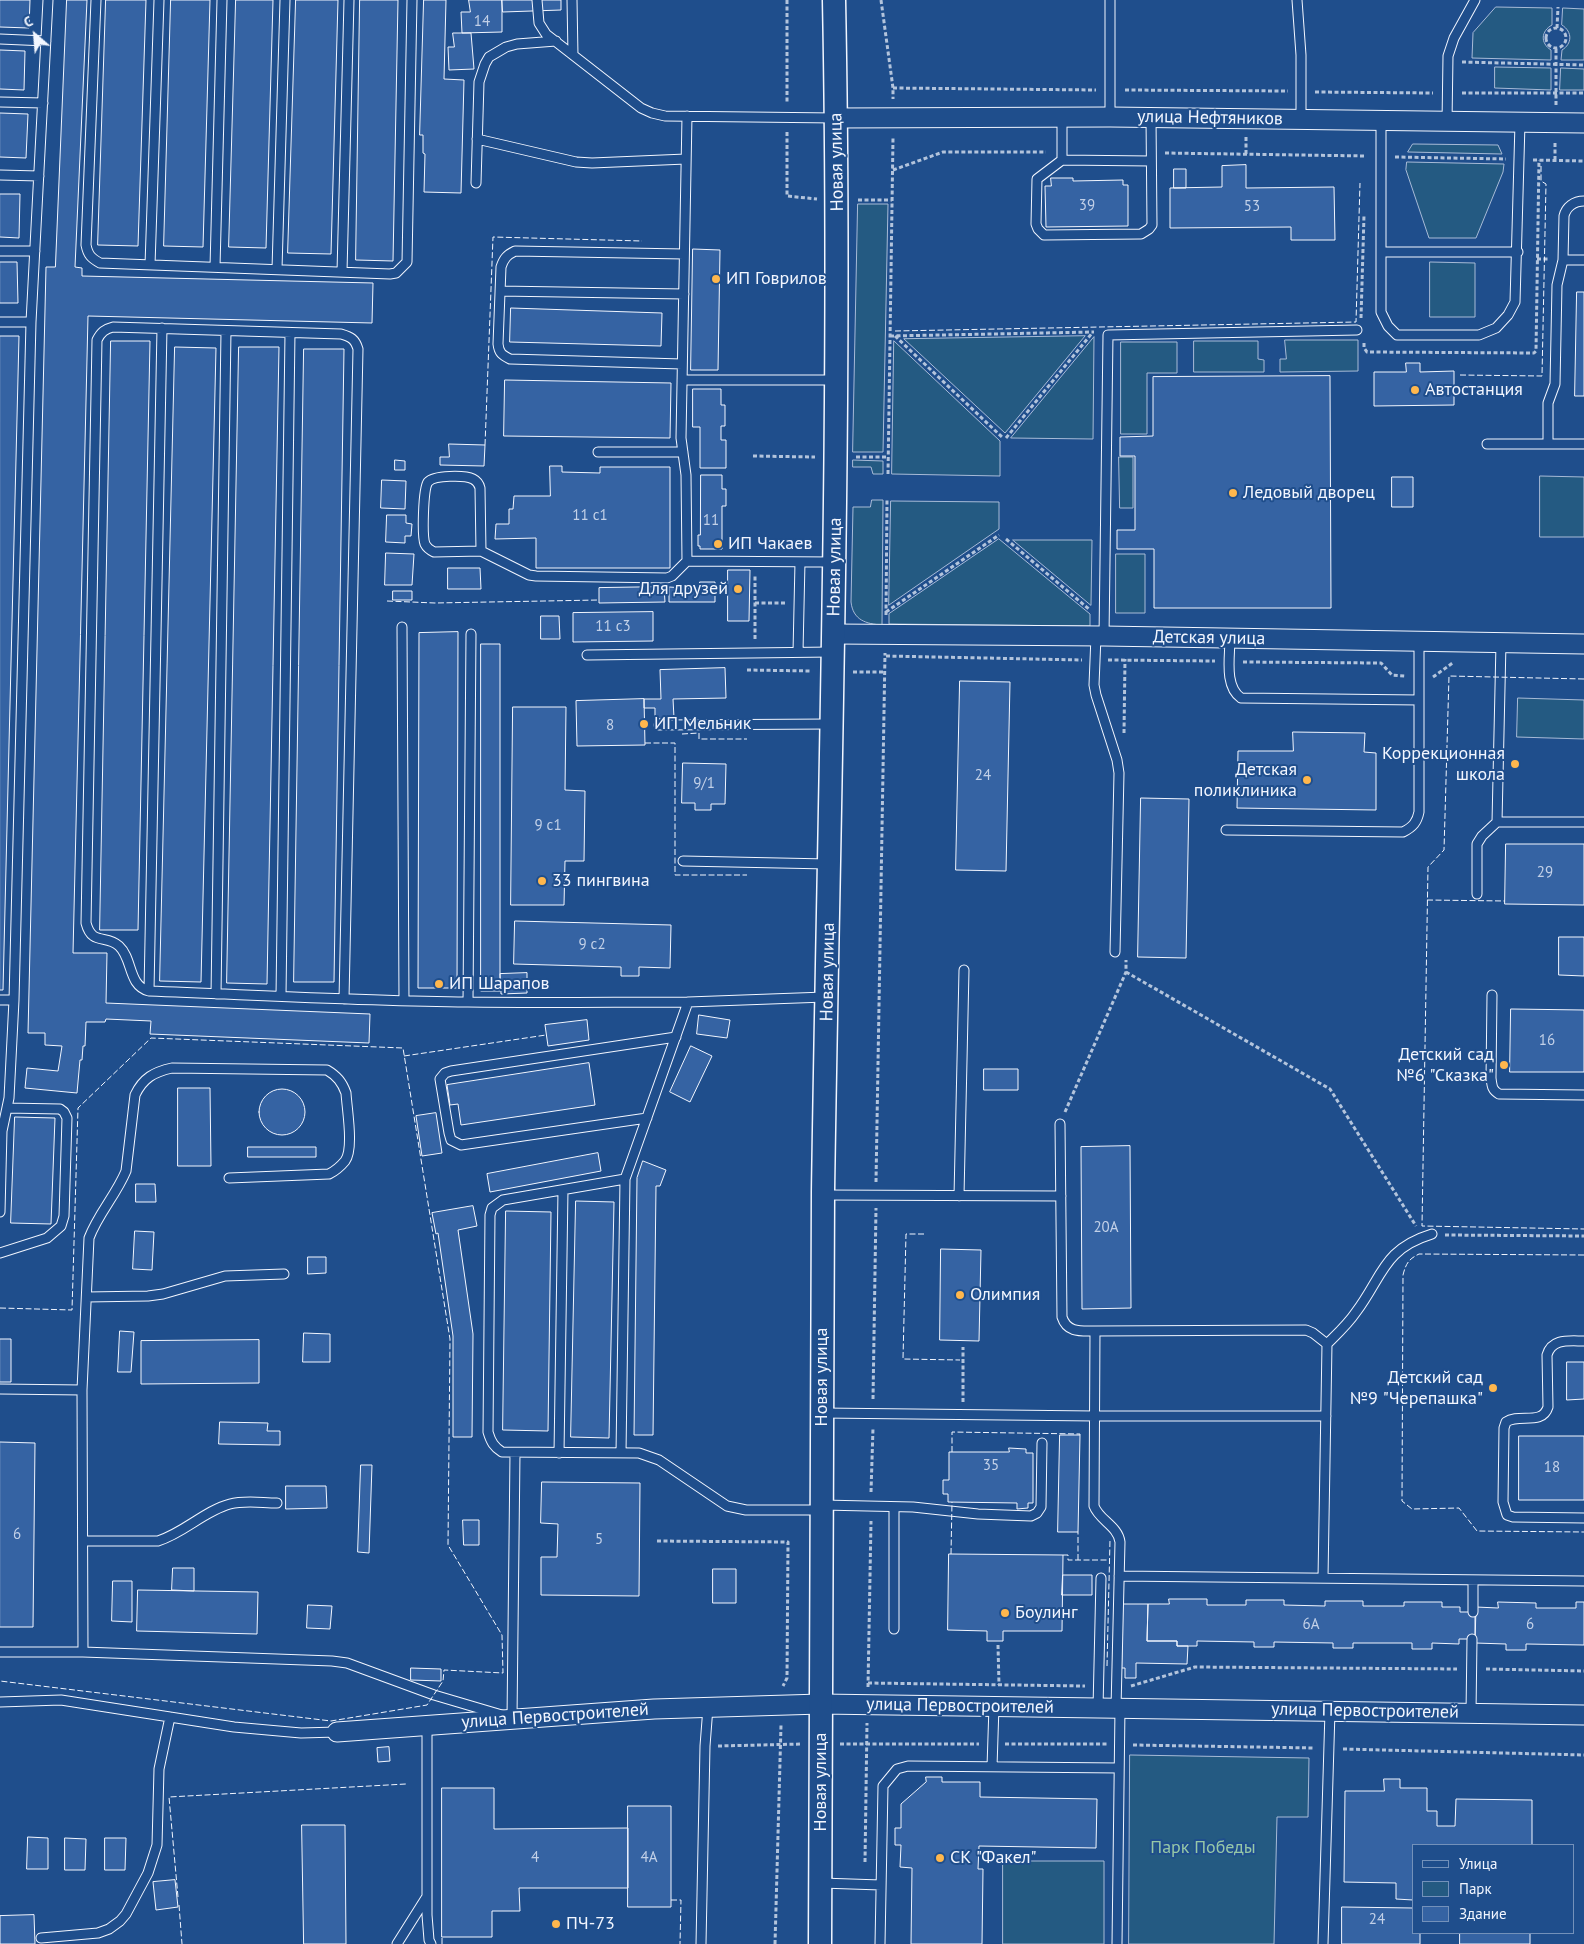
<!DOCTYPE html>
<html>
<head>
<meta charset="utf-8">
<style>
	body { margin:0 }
	#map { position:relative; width:1584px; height:1944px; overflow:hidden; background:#1f4e8c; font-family:"PT Sans",sans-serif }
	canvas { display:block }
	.legend { position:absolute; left:1412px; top:1844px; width:162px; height:90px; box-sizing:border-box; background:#1f4e8c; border:1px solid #7391ba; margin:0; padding:6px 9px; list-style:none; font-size:15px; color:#f2f6ff }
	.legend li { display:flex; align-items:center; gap:10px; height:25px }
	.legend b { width:25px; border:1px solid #7391ba }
	.north { position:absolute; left:10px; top:10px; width:50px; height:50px; -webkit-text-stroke:4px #1f4e8c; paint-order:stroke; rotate:333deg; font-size:14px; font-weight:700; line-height:20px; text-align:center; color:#f2f6ff }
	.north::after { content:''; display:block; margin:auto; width:18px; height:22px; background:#f2f6ff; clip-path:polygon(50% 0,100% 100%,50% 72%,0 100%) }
</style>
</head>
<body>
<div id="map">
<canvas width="1584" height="1944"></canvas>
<ul class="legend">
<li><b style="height:6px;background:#1f4e8c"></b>Улица</li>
<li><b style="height:14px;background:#245a82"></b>Парк</li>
<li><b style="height:14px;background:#3563a3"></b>Здание</li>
</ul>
<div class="north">С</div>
</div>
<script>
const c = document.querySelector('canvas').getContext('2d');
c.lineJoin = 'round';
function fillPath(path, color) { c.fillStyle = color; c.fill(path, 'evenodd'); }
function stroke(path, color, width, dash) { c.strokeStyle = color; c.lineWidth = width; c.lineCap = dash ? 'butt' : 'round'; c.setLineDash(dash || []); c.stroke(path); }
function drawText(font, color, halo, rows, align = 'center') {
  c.font = font + ' "PT Sans",sans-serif'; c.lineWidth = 4; c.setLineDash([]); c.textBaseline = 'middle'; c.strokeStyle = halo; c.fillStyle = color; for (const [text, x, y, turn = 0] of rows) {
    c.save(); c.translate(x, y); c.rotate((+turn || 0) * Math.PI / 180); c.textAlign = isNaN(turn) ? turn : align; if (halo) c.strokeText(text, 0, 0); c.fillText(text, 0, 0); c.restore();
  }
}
const green = new Path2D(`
	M1496,7L1552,8V25C1541,31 1540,43 1551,50V60L1472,58L1473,33Z
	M1563,8L1584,9V60H1561L1562,50C1572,44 1573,32 1562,25Z
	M1495,67L1551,68V90L1495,88Z
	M1561,68L1584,69V90H1560Z
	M1413,144L1498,145L1502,154L1408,152Z
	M1407,162L1504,164L1503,172L1476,238H1429L1406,170Z
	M858,204H888L883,452H853Z
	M1430,262L1475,263V317H1430Z
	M1085,336L1005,433L904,339Z
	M1094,337L1093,439L1011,438Z
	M1285,340H1358V371L1280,372V359H1286Z
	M894,341L1000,441V476L892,474Z
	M1194,341H1258V359L1264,360V372H1194Z
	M1121,342H1177V373H1147V434H1121Z
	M1119,457H1133V508H1120Z
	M853,460L883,461V474H873L871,467H853Z
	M1540,476L1584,477V537H1540Z
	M872,500H883L882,625C866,624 853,620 851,602L853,507H870Z
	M891,501L999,502V529L889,605Z
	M999,539L1090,614V626L889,624V614Z
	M1013,540H1092L1091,605Z
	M1116,554H1145V613H1116Z
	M1518,698L1584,700V739L1517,737Z
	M1130,1755L1309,1758L1308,1817H1277L1274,1944H1129Z
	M1003,1861H1104V1944H1003Z`);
const building = new Path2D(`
	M0,0H30L29,28L0,27Z
	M67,0H87L75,267L82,268V276L373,283L372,323L88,316L73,953H107L106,1003L370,1014L369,1043L150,1034L151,1021L106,1019L105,1022H86L85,1046H83L82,1060H80L77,1093L25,1088L27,1068L58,1071L62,1046L45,1045V1033H28L46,267H55Z
	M106,0H146L138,246L98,245Z
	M171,0H210L203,247L164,246Z
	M236,0H273L266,248L229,247Z
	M296,0H338L331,254L288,253Z
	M360,0H398L393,261L356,260Z
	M424,0H446L444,79L464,80L461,193L424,192L425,154L423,153V135H420Z
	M469,0H502V32L462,33L461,12H470Z
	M502,0H561V10L503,12Z
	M453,33H471L474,69L449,70L448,47H454Z
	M0,50L25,51L24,90L0,89Z
	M0,113L28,114L26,158L0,157Z
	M1246,165V188L1334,187L1335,240H1291V227L1170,228V188L1222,187V166Z
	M1174,169H1186V188H1174Z
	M1051,178H1073V181L1123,180V185H1128V226L1046,227L1045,186H1051Z
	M0,194H20L19,238L0,237Z
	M693,249L720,250L718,370H691Z
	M0,262H17L18,303H0Z
	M1577,292H1584V396H1575Z
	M511,308L662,313L661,346L510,342Z
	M0,336H19L3,990H0Z
	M111,341H150L138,930H100Z
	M175,347L216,348L201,982L160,981Z
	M239,347H279L267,984L227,983Z
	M304,349H344L334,982H294Z
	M1406,363H1420V372L1454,371V405L1374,406V372H1406Z
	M1330,376L1331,608H1154V549H1117V530H1135V456H1120V437L1153,436V377Z
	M505,380L671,383L670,438L504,436Z
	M693,389H721V405H725V426H721V440H726V468H700V427H693Z
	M449,444L485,445L484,466L440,465V457H449Z
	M395,460L405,461V470H395Z
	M550,466H562V472L600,473V467H670V568H536V538L495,539L496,524H509V509H513L514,496H550Z
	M701,475H722V489H726V506H722V549H700V546H698V535H700Z
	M1392,477H1413V507H1392Z
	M382,480L406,481L405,509L381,508Z
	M387,515H406V523L412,524L411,536H405V543L386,542Z
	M386,553L414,554L412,585H385Z
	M448,568H480L481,589H448Z
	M728,570H750L749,621H728Z
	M700,582H715V602H669V587L700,589Z
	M664,587L665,602L599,603V588Z
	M393,591H412V600H393Z
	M653,612V641L573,642V613Z
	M541,616H559L560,639H541Z
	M458,632L457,988H418L419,633Z
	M481,644H500V991H481Z
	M725,668L726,698L673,699L674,718L655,719V708H644V699H661L660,670Z
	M960,681L1010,682L1006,871L956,870Z
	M644,699L645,745L577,746L576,701Z
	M513,707H566L565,790L585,791L584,861H565L564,905H511Z
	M1293,732L1365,733L1364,752L1376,753V810L1237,808L1238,751H1293Z
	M683,763L726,764L725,804H711V810H695V803H682Z
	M1141,798L1189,799L1186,958L1138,957Z
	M1506,844H1584V905L1505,904Z
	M515,921L671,925L670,968L639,967V976H621V967L514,964Z
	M1559,937H1584V976L1559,975Z
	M527,973V993L501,994L500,974Z
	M1511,1009L1584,1010V1072H1510Z
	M699,1015L730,1020L727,1038L697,1034Z
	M587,1020L589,1040L548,1046L545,1025Z
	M691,1046L712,1056L690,1102L670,1092Z
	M589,1063L595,1105L461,1125L458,1104L450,1105L447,1085Z
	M984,1069H1018V1090H984Z
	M178,1088H210L211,1166H178Z
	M259 1112a23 23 0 1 1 46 0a23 23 0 1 1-46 0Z
	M436,1113L442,1153L422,1156L416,1116Z
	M15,1117L55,1118L51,1224L11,1223Z
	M1130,1146L1131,1308L1082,1309L1081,1147Z
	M248,1147H316V1157H248Z
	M598,1153L601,1171L490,1192L487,1174Z
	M643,1161L666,1170L660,1186H656L653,1435H634L637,1178Z
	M136,1184H155L156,1202H136Z
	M576,1201L614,1202L609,1438L571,1437Z
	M473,1206L477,1226L458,1230L473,1334L472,1437H453V1336L438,1233L436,1234L432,1213Z
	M506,1211L551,1212L548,1431L503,1430Z
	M135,1231L154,1232L152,1270L133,1269Z
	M941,1249L981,1250L979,1341L940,1340Z
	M308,1257H326V1273L308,1274Z
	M120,1331L134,1332L131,1372H118Z
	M304,1333L330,1334V1362H303Z
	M0,1339H11V1382H0Z
	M259,1340V1383L141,1384V1341Z
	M1567,1362H1584V1399L1567,1400Z
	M220,1422L268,1423L267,1431H280V1445L219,1444Z
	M1060,1435H1080L1078,1532H1058Z
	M1519,1436H1584V1500H1519Z
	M0,1442L35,1443L33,1627H0Z
	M1009,1448L1026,1449V1453H1033V1503H1028V1508L1017,1509V1503L948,1502V1494H943V1480H949V1452H1009Z
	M361,1465H372L369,1553L358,1552Z
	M542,1482L640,1483L639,1596L541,1595V1557H557L558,1524L541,1523Z
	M286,1486H326L327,1508L286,1509Z
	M463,1520H479V1545H464Z
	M949,1554L1063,1555L1062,1631H1003V1641H987V1631L948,1630Z
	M173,1568H194V1591L172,1590Z
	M713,1569H736V1603H713Z
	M1063,1575H1092V1595H1062Z
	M113,1581H132V1622L112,1621Z
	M138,1590L258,1592L257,1634L137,1631Z
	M1169,1599H1207V1605H1246V1600H1284V1605L1325,1606V1601H1363V1606H1404V1602H1442V1607H1460V1612H1475V1639H1459V1644L1432,1643V1649H1412V1643H1353V1648H1333V1643L1274,1642V1647H1254V1642L1197,1641V1646H1177V1641H1147L1148,1604H1169Z
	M1498,1602L1536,1603V1608H1576V1602H1584V1645L1526,1644V1650H1506V1644L1475,1643L1476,1607L1498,1608Z
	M1123,1604H1148L1147,1641H1177V1646H1188L1187,1664L1136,1663V1678H1125V1668H1122Z
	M308,1605L332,1606L330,1629L307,1628Z
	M411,1668L441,1669V1681L411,1680Z
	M389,1747L390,1761L378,1762L377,1748Z
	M926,1777H942V1782H980V1797L1097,1799L1096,1848L979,1846L978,1869H983L982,1944H911L912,1868L900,1867L901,1845H895V1828H901V1804L926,1782Z
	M1384,1779H1400V1788H1427V1811H1437V1826H1455L1456,1799L1532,1800V1845H1413V1900L1396,1899V1883L1344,1882L1345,1791H1384Z
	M442,1788H494V1829L628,1828V1888H519L520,1911H492V1937H442Z
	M628,1806H671V1907H628Z
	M302,1825H345L346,1944H304Z
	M28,1837L48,1838V1869H27Z
	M65,1838L86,1839L85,1870H65Z
	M105,1838H126L125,1870H105Z
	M175,1880L178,1907L156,1910L153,1882Z
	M1342,1907L1413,1908V1933H1420V1944H1342Z
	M34,1915L35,1944H0V1916Z
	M1460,1933H1530V1944H1460Z`);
const path = new Path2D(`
	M787,0V103
	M881,0L893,88V99
	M1557,28L1558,7
	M1546 38a10 10 0 1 1 20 0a10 10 0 1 1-20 0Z
	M1462,62L1584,65
	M893,88L1096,90
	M1125,90L1288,91
	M1315,92L1433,93
	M1462,93H1584
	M1556,105V48
	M787,132V196L817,199
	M1246,137V155
	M1165,153L1366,156
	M1395,157L1506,159
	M1533,160L1584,161
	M1555,160V141
	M893,170L943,152H1046
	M858,200H892
	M1537,259H1549
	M1361,318L1364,215
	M890,336L1094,332
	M895,336L1003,438
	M1364,343V348L1367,352L1534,353L1536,351L1539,160
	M1006,438L1093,332
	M753,456L815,457
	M856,457H888
	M888,474L893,138
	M1006,539L1090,610
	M755,603H786
	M886,612L999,535
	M886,615L887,500
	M755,639V575
	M886,656L1082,660
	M1108,660L1215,661
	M1243,662L1381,663L1392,675L1405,676
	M747,670L812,671
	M853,672H885
	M1433,677L1454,662
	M1124,733L1125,659
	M1126,972L1330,1089L1416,1226
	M1065,1112L1126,972V960
	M876,1182L885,653
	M1445,1235L1584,1236
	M873,1399L876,1208
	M963,1402V1347
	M871,1492L873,1428
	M657,1541L788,1542L787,1678L783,1686
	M998,1645L999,1685
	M1486,1669L1584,1671
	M868,1683L1085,1686
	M1131,1686L1195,1667L1457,1669
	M868,1687L871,1521
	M840,1744H979
	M1005,1744H1107
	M1133,1745L1314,1748
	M718,1746L802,1744
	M1343,1749L1584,1755
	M865,1862L867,1723
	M775,1944L781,1725`);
const service = new Path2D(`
	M96,0L86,245C88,255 91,258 100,263L390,274L396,273L407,262L412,0
	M537,0L539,23L546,34L641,108L652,113L665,116L835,118
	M572,0L573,55
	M1110,0V117
	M1297,0L1301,55V120
	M0,39L46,41
	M0,102L43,103
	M687,116L681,438L686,475L687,561
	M1062,117V160L1037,179L1036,224L1038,229L1044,235L1141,234L1149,229L1152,225L1151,118
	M1381,121V312L1388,326L1397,335H1479L1496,328L1508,315L1515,302L1520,123
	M1447,122L1448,56L1454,38L1475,0
	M477,139L576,162L592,163L686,159
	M1062,160L1151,161
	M0,175L39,176
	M476,183L479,82L485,64L489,57L506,47L517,44L556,41
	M0,251H35
	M1381,252H1518
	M1563,260H1584
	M150,265L159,0
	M215,267L222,0
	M277,269L285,0
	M342,272L349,0
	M500,291L684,294
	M0,322H31
	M682,364L510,359C502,355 499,353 498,344L501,267C504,258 507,255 515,251L684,254
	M682,380H837
	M1487,444H1584
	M1548,444V403L1555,384L1557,285L1563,260L1564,216C1566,207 1574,201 1584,201
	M598,452H683
	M481,551L480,488C479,484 477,481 473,479C465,475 434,475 428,482C423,489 422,536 425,544C427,548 430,550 434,552L481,551L529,575L536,576L667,578L672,576L687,561L833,562
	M402,627L404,1001
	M1096,636L1094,685L1096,695L1117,760L1119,773L1115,952
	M1104,636L1108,335L1357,330
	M1230,638C1230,657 1224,686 1241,698L1419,700
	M798,652L800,562
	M587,655L832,652
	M659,725L831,724
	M1497,822L1501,643
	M1226,830L1403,832C1413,827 1417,822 1419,812V641
	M683,861L828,864
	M1477,894V844L1482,836L1497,822H1584
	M149,991L162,328
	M216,994L226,331
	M1492,995L1491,1078C1492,1086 1492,1090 1499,1094L1584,1095
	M281,996L290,333
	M344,999L358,349C355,339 351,337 341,334L113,327C105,329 101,332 97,340L86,923C92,946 106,934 119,946C133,959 128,986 149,991C255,995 362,1001 468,1002C541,1003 614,1002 688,1002
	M0,1000H14
	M468,1002L471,634
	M647,1118L461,1145L451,1140L449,1133L440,1079L445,1073L451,1071L676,1037
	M1060,1124L1062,1317C1067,1333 1081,1331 1095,1331L1306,1330L1313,1333L1327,1344
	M625,1179L503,1200L492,1208L490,1215L488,1432C491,1442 494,1447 502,1452L639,1453L659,1460L727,1506L746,1510H821
	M824,1195L1061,1196
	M959,1196L964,970
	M0,1212L2,1131L9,1098L14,1000L31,322L48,0
	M0,1253L47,1238L61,1226L64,1216L67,1118L64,1112L60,1109L7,1108
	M87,1297L148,1296L163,1294L225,1276L284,1274
	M1095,1331L1094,1506C1099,1520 1118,1526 1120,1542L1116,1708
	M1584,1341C1569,1341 1552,1338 1547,1355L1548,1407C1542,1426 1519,1413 1506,1422L1504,1428L1503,1502L1507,1515L1513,1517L1584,1518
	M0,1389L82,1390
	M822,1413L1095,1416H1326
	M559,1453L563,1190
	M621,1453L625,1179L688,1002L825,997
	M822,1505L913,1507L978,1514L1031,1516L1037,1513L1041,1507L1042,1443
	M894,1507V1629
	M83,1541H158C184,1533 204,1511 230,1504C245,1500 262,1503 277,1503
	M1119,1576L1584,1581
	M1323,1578L1327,1344C1337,1334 1348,1324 1356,1312C1383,1276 1383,1249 1432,1234
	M1473,1612V1580
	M0,1652H83L332,1661L347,1663L434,1695L512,1718L515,1453
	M83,1652L82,1390L89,1238C98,1214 116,1195 126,1171L135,1095C143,1078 154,1072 172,1068L327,1070C337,1076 342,1082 346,1093C347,1110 354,1149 345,1161C340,1167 335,1171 329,1174L229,1178
	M0,1702L61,1700L234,1727L301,1733L337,1732
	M1098,1708L1101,1578
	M1471,1713L1472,1639
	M427,1725V1915L429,1940L431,1944
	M992,1767L994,1706
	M821,1883L881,1885
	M41,1938L98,1933L109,1929L120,1921L126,1914L148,1873L157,1845L159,1769L170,1717
	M397,1944L426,1898
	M701,1944L705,1746L708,1707
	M880,1944L883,1786L897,1769L908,1766L1119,1768
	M1117,1944L1120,1708
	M1323,1944L1330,1711`);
const minor = new Path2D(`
	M836,118L1110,117L1584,123
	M834,634L1104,636L1584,644
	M337,1732L654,1709L821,1704L1584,1715`);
const tertiary = new Path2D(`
	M820,1944C822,1693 820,1442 823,1192C829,794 842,397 834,0`);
const fence = new Path2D(`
	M895,331L1356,322L1360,183
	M1460,375L1542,376L1546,184L1541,181V166
	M485,445L493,237L642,241
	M387,601L435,603L599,600
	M1584,679L1449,676L1444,850L1428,867L1422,1226L1584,1229
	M682,734L699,733V739H747
	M645,743H675V875H747
	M1427,900L1505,901
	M404,1056L546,1035
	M924,1234H906L903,1359L960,1360
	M1584,1255L1419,1254C1409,1259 1406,1263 1403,1275L1402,1501L1412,1509L1459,1508L1477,1531L1584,1532
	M0,1308L72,1310L78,1108L151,1038L403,1048L450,1339L448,1545L502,1635L503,1673L444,1670L443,1681L427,1705L331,1721L0,1681
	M952,1452V1432L1080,1434V1435
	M951,1554L952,1502
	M1063,1555H1068V1560H1109
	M1078,1560V1532
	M1107,1666L1110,1540
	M178,1897L169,1797L406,1784
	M671,1900H681L680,1944
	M179,1905L182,1944
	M442,1944V1937`);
const markers = [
	[716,279,5,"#ffb74d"],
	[1415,390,5,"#ffb74d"],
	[1233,493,5,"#ffb74d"],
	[718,544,5,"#ffb74d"],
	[738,589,5,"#ffb74d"],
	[644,724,5,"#ffb74d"],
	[1515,764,5,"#ffb74d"],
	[1307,780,5,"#ffb74d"],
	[542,881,5,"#ffb74d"],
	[439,984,5,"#ffb74d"],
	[1504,1065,5,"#ffb74d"],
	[960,1295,5,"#ffb74d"],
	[1493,1388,5,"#ffb74d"],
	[1005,1613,5,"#ffb74d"],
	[940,1858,5,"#ffb74d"],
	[556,1924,5,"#ffb74d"]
];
const numberNames = [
	["14",482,22],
	["39",1087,206],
	["53",1252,207],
	["11 с1",590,516],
	["11",711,521],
	["11 с3",613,627],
	["8",610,726],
	["24",983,776],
	["9/1",704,784],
	["9 с1",548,826],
	["29",1545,873],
	["9 с2",592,945],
	["16",1547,1041],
	["20А",1106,1228],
	["35",991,1466],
	["18",1552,1468],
	["6",17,1535],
	["5",599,1540],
	["6А",1311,1625],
	["6",1530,1625],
	["4",535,1858],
	["4А",649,1858],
	["24",1377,1920]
];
const streetNames = [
	["улица Нефтяников",1210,118,1],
	["Новая улица",837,162,-91],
	["Новая улица",835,567,-89],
	["Детская улица",1209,638,1],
	["Новая улица",828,972,-89],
	["Новая улица",822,1377,-90],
	["улица Первостроителей",960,1706,1],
	["улица Первостроителей",1365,1711,1],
	["улица Первостроителей",555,1716,-4],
	["Новая улица",821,1782,-90]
];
const poiNames = [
	["ИП Говрилов",726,279],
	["Автостанция",1425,390],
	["Ледовый дворец",1243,493],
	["ИП Чакаев",728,544],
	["Для друзей",728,589,"right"],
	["ИП Мельник",654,724],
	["Коррекционная",1505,754,"right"],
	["школа",1505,775,"right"],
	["Детская",1297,770,"right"],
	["поликлиника",1297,791,"right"],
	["33 пингвина",552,881],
	["ИП Шарапов",449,984],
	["Детский сад",1494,1055,"right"],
	["№6 \"Сказка\"",1494,1076,"right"],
	["Олимпия",970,1295],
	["Детский сад",1483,1378,"right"],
	["№9 \"Черепашка\"",1483,1399,"right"],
	["Боулинг",1015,1613],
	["СК \"Факел\"",950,1858],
	["ПЧ-73",566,1924]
];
const parkNames = [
	["Парк Победы",1203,1848]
];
fillPath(green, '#245a82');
stroke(green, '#a8bbd7', 1);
fillPath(building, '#3563a3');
stroke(building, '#f2f6ff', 1);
stroke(service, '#f2f6ff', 11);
stroke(minor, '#f2f6ff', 21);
stroke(tertiary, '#f2f6ff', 25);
stroke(path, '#b3c4dc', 3, [4, 2.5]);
stroke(service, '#1f4e8c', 9);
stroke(minor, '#1f4e8c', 19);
stroke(tertiary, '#1f4e8c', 22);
stroke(fence, '#f2f6ff', 1, [6, 2.5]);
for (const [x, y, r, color] of markers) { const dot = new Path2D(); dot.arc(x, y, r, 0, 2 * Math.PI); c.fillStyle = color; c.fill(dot); stroke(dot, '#1f4e8c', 2); }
drawText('15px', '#c3d1e8', null, numberNames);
drawText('18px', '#f2f6ff', '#1f4e8c', streetNames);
drawText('18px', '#f2f6ff', '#1f4e8c', poiNames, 'left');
drawText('18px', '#97c8a6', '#1f4e8c', parkNames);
</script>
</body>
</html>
